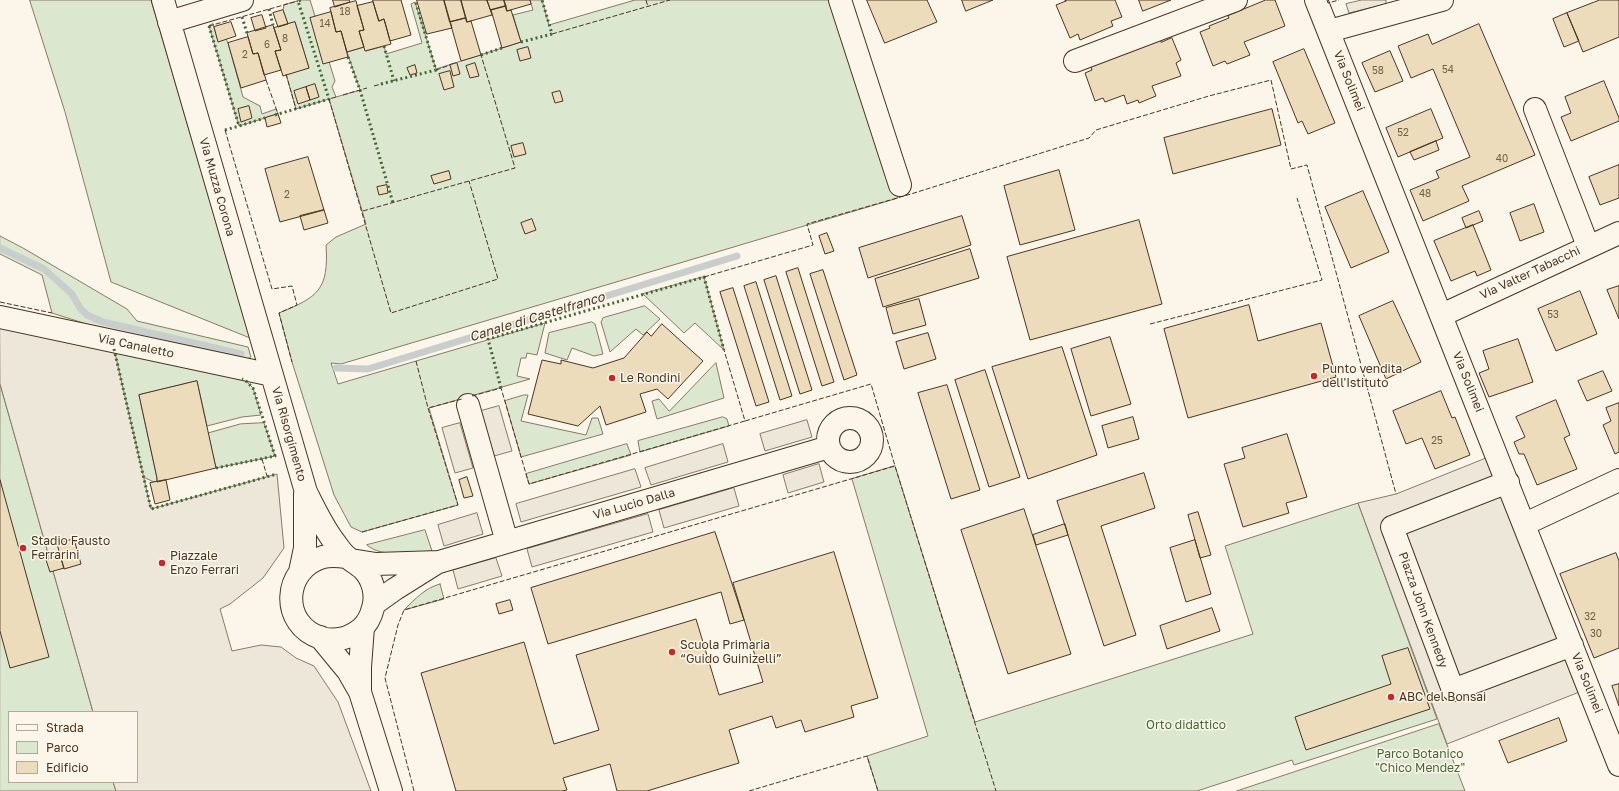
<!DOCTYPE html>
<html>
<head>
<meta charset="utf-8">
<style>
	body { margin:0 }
	#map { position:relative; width:1619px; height:791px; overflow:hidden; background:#fbf6e9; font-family:"Golos Text",sans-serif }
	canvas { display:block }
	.legend { position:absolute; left:8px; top:711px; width:130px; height:72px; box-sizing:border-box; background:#fbf6e9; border:1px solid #b4a999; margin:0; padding:5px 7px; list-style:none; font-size:12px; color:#4a3520 }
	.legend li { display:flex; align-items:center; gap:8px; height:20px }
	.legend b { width:20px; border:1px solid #b4a999 }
</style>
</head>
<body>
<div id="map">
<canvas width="1619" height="791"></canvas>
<ul class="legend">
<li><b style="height:5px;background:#fbf6e9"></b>Strada</li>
<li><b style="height:11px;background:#dce7d0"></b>Parco</li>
<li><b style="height:11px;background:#ecdcbc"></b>Edificio</li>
</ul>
</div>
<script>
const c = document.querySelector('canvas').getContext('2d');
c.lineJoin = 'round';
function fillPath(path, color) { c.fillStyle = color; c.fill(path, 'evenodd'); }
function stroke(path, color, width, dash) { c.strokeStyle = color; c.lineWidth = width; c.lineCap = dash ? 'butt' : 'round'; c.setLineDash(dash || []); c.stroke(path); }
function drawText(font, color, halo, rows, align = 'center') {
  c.font = font + ' "Golos Text",sans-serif'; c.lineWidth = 3; c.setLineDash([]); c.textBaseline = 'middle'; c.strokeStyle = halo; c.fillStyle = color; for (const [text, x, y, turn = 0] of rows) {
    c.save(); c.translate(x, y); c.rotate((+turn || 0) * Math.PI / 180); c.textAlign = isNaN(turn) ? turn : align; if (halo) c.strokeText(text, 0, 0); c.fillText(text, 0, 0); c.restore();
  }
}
const green = new Path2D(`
	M30,0H151L250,338L111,282L65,112Z
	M301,0H310L335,81L332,87L336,97L360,90L347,52L364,47L366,51L384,46L386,54L422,43L411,4L415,2L436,69L521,42L513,15L533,10L530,0H542L549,25L635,0H833L898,198L341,364L331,363L338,384L545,323L537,355L527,353L526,358H521L517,376L530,379L429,408L458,505L362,532L351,527L334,495L292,362L279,313C318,297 329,290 326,245L336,237L366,224L329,99L296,109L286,74L309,68L295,22L288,24L283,10L284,5Z
	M213,24L218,41L226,39L228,43L243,97L260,106L262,114L276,109L278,114L239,126L209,26Z
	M0,236L23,248L127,309L137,321L248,347L251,357L245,360L99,328L52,313L42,275L0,254Z
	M704,277L724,350L695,323L684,333L643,294Z
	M645,306L660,319L643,335L636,329L610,352L601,322L603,318Z
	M592,322L595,324L603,354L594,356L572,348L567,360L545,353L549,333Z
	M114,349L245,380L253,388L261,415L242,417L207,426L197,381L139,395L157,478V482H154L143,477Z
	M716,363L724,398L657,419L652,401L659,399L669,411Z
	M0,384L93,712H9V782H113L116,791H0Z
	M524,395H528L521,421L586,435L592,418H598L603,434L521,457L505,401Z
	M723,417L727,419L729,426L640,452L638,441Z
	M264,423L275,456L216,468L208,433L240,424Z
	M627,444L631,455L529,484L526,474Z
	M895,466L975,722L1253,634L1225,546L1358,503L1437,719L1294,765L1292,760L1197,791H878L867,756L928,736L852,479Z
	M425,530L432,551C415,553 380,558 367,545Z
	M440,584L444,599L404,610C415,599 425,588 440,584Z
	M1439,724L1465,791H1237Z`);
const parking = new Path2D(`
	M1362,0H1386V4L1349,13L1346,4Z
	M0,325L114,349L151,509L277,474L284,548L263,578L230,604L220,609L232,651L261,645L281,647L296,658L314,666L338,702L371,791H116L113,782H137V712H93L0,384Z
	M499,406L512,451L494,456L481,411Z
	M807,420L812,437L765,451L760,434Z
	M460,423L473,468L455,473L442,428Z
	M723,444L728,462L651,485L645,468Z
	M1487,458L1582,691L1447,744L1358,503L1396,494Z
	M819,464L824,482L788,493L783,475Z
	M635,469L641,487L521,522L516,504Z
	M734,488L739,506L664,528L659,510Z
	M477,513L483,534L444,546L438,525Z
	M648,514L653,532L532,567L527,549Z
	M496,558L502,576L458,589L453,570Z`);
const stream = new Path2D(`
	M0,248L44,269L72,294L80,308L87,315L103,322L241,354
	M336,368L368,369L737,256`);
const building = new Path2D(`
	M333,0H349L350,2L335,7Z
	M373,0H401L411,35L390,41L384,19L379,21Z
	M417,0H444L452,28L427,34Z
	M444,0H461L466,18L450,22Z
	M461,0H487L492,15L467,22Z
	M487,0H504L506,6L491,10Z
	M504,0H530L531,4L507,11Z
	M867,0H927L937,22L885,43Z
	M962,0H993L966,11Z
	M1065,0H1115L1122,17L1111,21L1113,26L1080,40L1078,34L1070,38L1056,5L1066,1Z
	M1139,0H1171L1143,11Z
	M1266,0H1275L1285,26L1244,42L1250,55L1227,64L1225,61L1213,66L1200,32L1210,28L1209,26L1229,18L1228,16Z
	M1600,0H1619V37L1583,52L1567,13Z
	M356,1L364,30L359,31L364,47L347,52L341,31L336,32L330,8Z
	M373,2L379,21L384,19L391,44L365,51L359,31L364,30L357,6Z
	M506,6L507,11L511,10L521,42L502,48L491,10Z
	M283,10L288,24L278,27L273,13Z
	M331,12L336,32L341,31L348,57L323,64L310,18Z
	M1567,13L1579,41L1564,47L1553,19Z
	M262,15L266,28L255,31L251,18Z
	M466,18L467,22L471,21L481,55L461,61L450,22Z
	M231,22L236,36L218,42L214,27Z
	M295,22L309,68L283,76L275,51L281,50L274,28Z
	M1479,24L1535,155L1462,186L1469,201L1423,221L1410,190L1439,178L1436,171L1470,157L1433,69L1411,78L1398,46L1428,34L1432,44Z
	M273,25L281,50L275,51L281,70L264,75L258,53L253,54L247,33Z
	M248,37L253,54L258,53L266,80L241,88L228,43Z
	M1172,38L1181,60L1176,63L1181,76L1152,86L1156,96L1139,103L1138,100L1127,104L1124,95L1105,102L1103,98L1095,101L1085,73L1092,70L1090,65L1160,39L1161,42Z
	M528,47L531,58L520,61L517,50Z
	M1304,49L1335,123L1308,134L1302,121L1298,123L1273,62Z
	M1390,51L1403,81L1375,92L1362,63Z
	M457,63L460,74L453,76L450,65Z
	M475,63L479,76L470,78L466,66Z
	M415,65L417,73L410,75L407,68Z
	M450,71L454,87L444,90L439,74Z
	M1604,81L1619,118V121L1571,141L1561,117L1571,113L1565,97Z
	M315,84L319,97L310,100L306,87Z
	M306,87L310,100L298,104L294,91Z
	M560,91L563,101L555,103L552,93Z
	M249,106L252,118L241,122L238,109Z
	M1272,109L1281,145L1173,174L1164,138Z
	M1431,109L1443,138L1398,157L1386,128Z
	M278,114L281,123L267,127L265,118Z
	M1436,141L1439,150L1414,160L1410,152Z
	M523,143L526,154L514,157L511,146Z
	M308,157L324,210L280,222L265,169Z
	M1619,165V198L1600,205L1589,177Z
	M1059,170L1075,230L1020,245L1004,186Z
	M449,171L451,179L434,184L431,176Z
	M387,185L388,193L379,195L377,187Z
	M1363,191L1389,252L1351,268L1325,207Z
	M1534,204L1544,232L1520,241L1510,213Z
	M324,210L328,223L304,230L300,216Z
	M1479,211L1483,221L1466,228L1462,218Z
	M962,216L971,245L868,278L859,248Z
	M532,219L536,230L525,234L521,223Z
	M1139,220L1162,304L1030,340L1007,257Z
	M1473,225L1491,270L1477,276L1475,271L1451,281L1434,241Z
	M827,233L834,251L825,254L819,236Z
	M970,249L979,278L883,307L875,279Z
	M798,268L834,382L822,386L786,272Z
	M823,270L857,375L844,380L810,274Z
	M776,276L812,390L800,394L764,280Z
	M756,282L792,396L780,400L744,286Z
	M1619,286V319L1607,290Z
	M733,288L769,402L756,406L720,292Z
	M1580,291L1597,334L1556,351L1538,309Z
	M919,299L926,325L893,334L886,308Z
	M1393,301L1421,362L1386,379L1359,316Z
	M1249,305L1258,341L1321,323L1336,377L1188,418L1164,329Z
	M662,324L703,361L668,399L657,389L640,394L646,412L606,425L600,406L578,426L528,414L542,360L561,364V360L593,368L624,358L647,332L651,336Z
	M928,333L936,359L904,369L896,342Z
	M1110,337L1131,404L1091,416L1071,349Z
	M1518,339L1533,382L1489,397L1479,373L1489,369L1483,351Z
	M1062,347L1097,455L1028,479L992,367Z
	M985,370L1020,477L989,487L955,380Z
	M1603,371L1612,391L1587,401L1578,381Z
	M197,381L216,468L157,482V478L139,395Z
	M947,385L980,490L951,499L918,393Z
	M1441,391L1452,418L1455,417L1470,455L1435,469L1422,438L1406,444L1393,411Z
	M1556,400L1570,435L1564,438L1577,469L1537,485L1524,454H1519L1514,442L1525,437L1516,417Z
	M1619,403V452L1615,454L1603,425L1611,421L1606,408Z
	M1133,417L1139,439L1108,448L1102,426Z
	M1287,434L1307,497L1286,503L1289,513L1243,527L1224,464L1245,458L1242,448Z
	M1144,473L1155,508L1101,526L1136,635L1104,646L1057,501Z
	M467,477L473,496L464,498L459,480Z
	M0,480L49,657L10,668L0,631Z
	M166,480L170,500L155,504L150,483Z
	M1024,509L1071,654L1008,674L961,530Z
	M1198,512L1211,555L1200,558L1188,515Z
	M1065,524L1068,535L1036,545L1033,535Z
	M715,532L744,620L730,624L721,592L548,644L531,588Z
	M74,539L81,564L64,569L57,544Z
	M1195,540L1211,594L1186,602L1170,548Z
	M834,552L878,698L851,706L854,717L805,732L801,720L776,728L772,716L729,730L739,763L647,791H617L610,764L563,778L567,790L562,791H456L421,673L524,642L554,744L599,730L576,655L696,619L719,695L763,682L733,583Z
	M1616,553L1619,561V648L1594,658L1560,574Z
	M60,555L64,568L50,572L46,560Z
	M510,600L513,610L499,614L496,604Z
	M1212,608L1220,631L1167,649L1160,626Z
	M1408,648L1430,709L1306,750L1295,717L1391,684L1382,656Z
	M1619,684V706L1612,686Z
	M1559,718L1567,741L1508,763L1499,741Z`);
const minor = new Path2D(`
	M163,0L306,492C314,508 322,525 333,540C337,545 341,552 346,556C351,561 358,564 363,569C373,579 377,595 373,608C371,616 367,624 361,629C350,638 336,642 321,638C280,625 282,569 323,557C331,555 339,556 347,557
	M840,0L900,185
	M1316,0L1619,765
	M169,22L242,0
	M1329,31L1442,0
	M1075,61L1236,0
	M1535,109L1588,246
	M1442,315L1619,233
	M0,317L272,375
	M468,405L507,542
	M828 440a22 22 0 1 1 44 0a22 22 0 1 1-44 0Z
	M1508,482L1392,527L1453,690L1572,645
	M1525,524L1619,480
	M351,560L376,564L439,562L829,447
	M300,572L305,548V494
	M374,604L395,589L438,562
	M320,637L348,671L360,692L391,791
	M360,691V667L363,627`);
const hedge = new Path2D(`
	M269,9L273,25
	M242,17L247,33
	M209,26L239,126L268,117
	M521,42L552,34L542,0
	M384,46L394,81
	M481,55L502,48
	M348,57L360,90L393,203
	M381,84L436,70L415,0
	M275,115L329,99L298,1L301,0
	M225,130L239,126
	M114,349L151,509L277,474
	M501,388L488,339L704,277L724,350
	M216,468L275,456L253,388L245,380L242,379`);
const fence = new Path2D(`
	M646,0L648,7
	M1327,0L1328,3L1339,0
	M209,26L298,1
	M552,34L670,0
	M436,70L450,65
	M286,74L296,109
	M266,80L278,114
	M374,86L381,84
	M343,95L367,88
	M336,97L329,99L391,313L498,279L469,181
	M225,130L272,289L292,286L297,305L279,313L292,362
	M363,211L515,168L481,55
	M704,277L813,245L807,224L911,194L1089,138L1096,130L1209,96L1271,80L1291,169L1307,165L1396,494
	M0,302L52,313
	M1150,324L1322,280L1297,198
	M416,361L428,408
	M472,396L501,388L529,484L745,421L724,350
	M745,421L871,384L895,466
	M262,459L267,476
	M362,532L458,505L428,408L462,399
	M414,791L385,678L398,625L404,610L895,466L996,791
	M749,791L867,756L878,791`);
const markers = [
	[1314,376,4,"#c62828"],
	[612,378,4,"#c62828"],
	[23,548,4,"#c62828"],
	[162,563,4,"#c62828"],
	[672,652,4,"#c62828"],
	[1391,697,4,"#c62828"]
];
const numberNames = [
	["18",345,12],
	["14",325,24],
	["8",285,39],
	["6",267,45],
	["2",245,55],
	["54",1448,70],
	["58",1378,71],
	["52",1403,133],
	["40",1502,159],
	["48",1425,194],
	["2",287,195],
	["53",1553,315],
	["25",1437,441],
	["32",1590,617],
	["30",1596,634]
];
const streetNames = [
	["Via Solimei",1349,81,68],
	["Via Muzza Corona",217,187,74],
	["Via Valter Tabacchi",1530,273,-25],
	["Via Canaletto",136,346,12],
	["Via Solimei",1468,382,68],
	["Via Risorgimento",289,434,74],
	["Via Lucio Dalla",634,504,-16],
	["Piazza John Kennedy",1423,610,70],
	["Via Solimei",1587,683,68]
];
const poiNames = [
	["Punto vendita",1322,369],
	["dell'Istituto",1322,383],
	["Le Rondini",620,378],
	["Stadio Fausto",31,541],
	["Ferrarini",31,555],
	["Piazzale",170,556],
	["Enzo Ferrari",170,570],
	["Scuola Primaria",680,645],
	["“Guido Guinizelli”",680,659],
	["ABC del Bonsai",1399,697]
];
const parkNames = [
	["Orto didattico",1186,725],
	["Parco Botanico",1420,754],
	["\"Chico Mendez\"",1420,768]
];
const waterNames = [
	["Canale di Castelfranco",537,317,-17]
];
fillPath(green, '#dce7d0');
stroke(green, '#887966', 1);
fillPath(parking, '#ede7d9');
stroke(parking, '#887966', 1);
stroke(stream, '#c9cecd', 7);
fillPath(building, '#ecdcbc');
stroke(building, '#4a3520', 1);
stroke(minor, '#4a3520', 24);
stroke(minor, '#fbf6e9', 22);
stroke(hedge, '#436837', 3, [2, 3]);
stroke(fence, '#4a3520', 1, [5, 2]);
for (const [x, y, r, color] of markers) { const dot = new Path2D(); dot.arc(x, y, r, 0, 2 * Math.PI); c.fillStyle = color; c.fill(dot); stroke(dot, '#fbf6e9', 1.5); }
drawText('10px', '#725f47', null, numberNames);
drawText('12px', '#4a3520', '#fbf6e9', streetNames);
drawText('12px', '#4a3520', '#fbf6e9', poiNames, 'left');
drawText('12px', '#436837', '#fbf6e9', parkNames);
drawText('italic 13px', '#4a3520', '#fbf6e9', waterNames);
</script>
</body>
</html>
